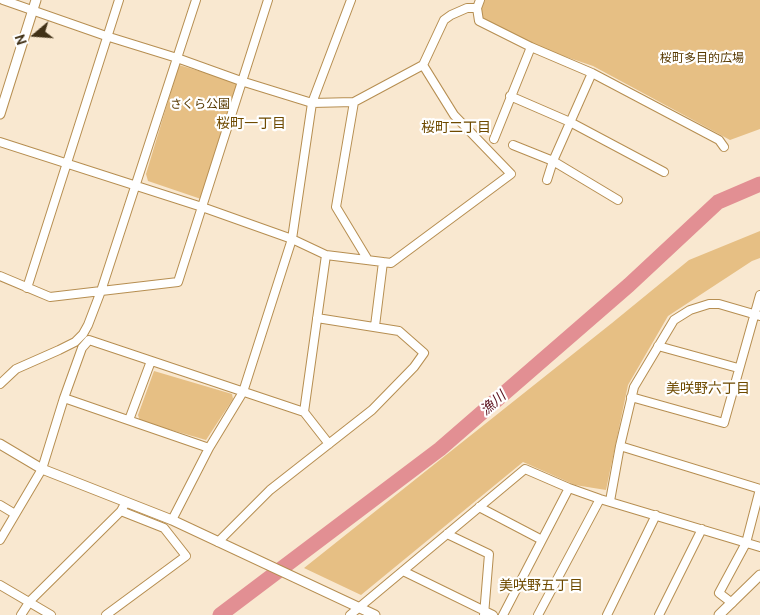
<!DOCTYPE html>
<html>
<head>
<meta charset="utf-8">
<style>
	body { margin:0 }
	#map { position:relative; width:760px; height:615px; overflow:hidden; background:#f9e8d0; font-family:Ubuntu,sans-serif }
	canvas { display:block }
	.north { position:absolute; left:10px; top:10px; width:50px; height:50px; -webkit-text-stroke:4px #fff; paint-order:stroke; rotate:252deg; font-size:14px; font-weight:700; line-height:20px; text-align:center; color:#413117 }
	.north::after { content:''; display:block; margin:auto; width:18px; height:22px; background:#413117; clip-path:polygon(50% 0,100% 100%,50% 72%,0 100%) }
</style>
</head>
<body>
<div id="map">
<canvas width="760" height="615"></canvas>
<div class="north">N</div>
</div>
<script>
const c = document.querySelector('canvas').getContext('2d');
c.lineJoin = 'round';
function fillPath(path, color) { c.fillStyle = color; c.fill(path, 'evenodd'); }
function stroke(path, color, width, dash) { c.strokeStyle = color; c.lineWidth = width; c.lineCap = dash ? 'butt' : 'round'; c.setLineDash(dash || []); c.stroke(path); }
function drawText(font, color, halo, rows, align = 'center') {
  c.font = font + ' Ubuntu,"Noto Sans JP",sans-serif'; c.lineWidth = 4.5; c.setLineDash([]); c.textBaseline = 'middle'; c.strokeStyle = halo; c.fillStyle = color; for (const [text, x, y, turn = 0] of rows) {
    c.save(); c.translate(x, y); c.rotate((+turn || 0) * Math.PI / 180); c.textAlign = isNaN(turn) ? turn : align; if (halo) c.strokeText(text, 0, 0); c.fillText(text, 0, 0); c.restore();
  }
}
const green = new Path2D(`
	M485,0H760V129L730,140L593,66L534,46L483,18L481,9Z
	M179,65L239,83L201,199L148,181L146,174Z
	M760,231V258L752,261L668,316L628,385L606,490L575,485L523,462L361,595L304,568L612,323L689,260Z
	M154,371L232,394L233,399L206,440L140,421L138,415Z`);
const river = new Path2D(`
	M220,615L440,449L629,285L718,202L760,184`);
const minor = new Path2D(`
	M3,0L106,36L177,58L241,81L312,103L354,102L423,65L444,20L451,15L467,8H477
	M480,0L477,8L479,21L531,47L592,73L719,140L724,147
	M510,96L570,122L664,172
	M354,102L336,207L368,260
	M494,139L531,47
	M0,142L202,207L292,239L326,255L391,263L511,174L454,115L423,65
	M513,145L553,161L618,200
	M547,180L553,161L592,73
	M0,276L50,297L178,282L268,0
	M27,288L119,0
	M375,326L383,262
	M658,346L738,368
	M0,384L16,369L59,350L75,342L83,334L88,325L101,291L196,0
	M631,397L724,423L760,295
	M64,398L209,448
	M304,412L326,255
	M129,420L151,361
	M620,446L760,489
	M610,501L620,446L634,387L674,320L690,310L709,304H719L760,316
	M0,505L15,514
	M479,507L542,540
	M172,520L209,448L243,392L292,239L312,103L351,0
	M447,534L489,554L484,615
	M0,540L42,469L64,398L82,348L89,340L304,412L329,444
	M218,542L270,490L372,410L414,367L424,353L399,331L317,318
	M403,571L493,615
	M0,585L51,615
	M732,603L719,593L746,543L760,489
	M21,615L30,601L121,511L126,502
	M106,615L186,556L164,528L121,511
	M350,615L525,469L569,488L600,499L760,547
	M503,615L569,488
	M538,615L600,499
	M607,615L656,515
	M659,615L702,529`);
const tertiary = new Path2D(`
	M0,114L36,0
	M0,444L42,469L172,520L375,615
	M719,615L760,575`);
const parkNames = [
	["桜町多目的広場",702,58],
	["さくら公園",200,104]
];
const neighbourhoodNames = [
	["桜町一丁目",251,123],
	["桜町二丁目",456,127],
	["美咲野六丁目",708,388],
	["美咲野五丁目",541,585]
];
const waterNames = [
	["漁川",493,403,-41]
];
fillPath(green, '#e6bf84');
stroke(river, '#e28f93', 15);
stroke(minor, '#b68e51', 10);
stroke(tertiary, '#b68e51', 11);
stroke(minor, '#fff', 8);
stroke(tertiary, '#fff', 9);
drawText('12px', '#573900', '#fff', parkNames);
drawText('14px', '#6e4a00', '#fff', neighbourhoodNames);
drawText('italic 14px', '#5a101c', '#fff', waterNames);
</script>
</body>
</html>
